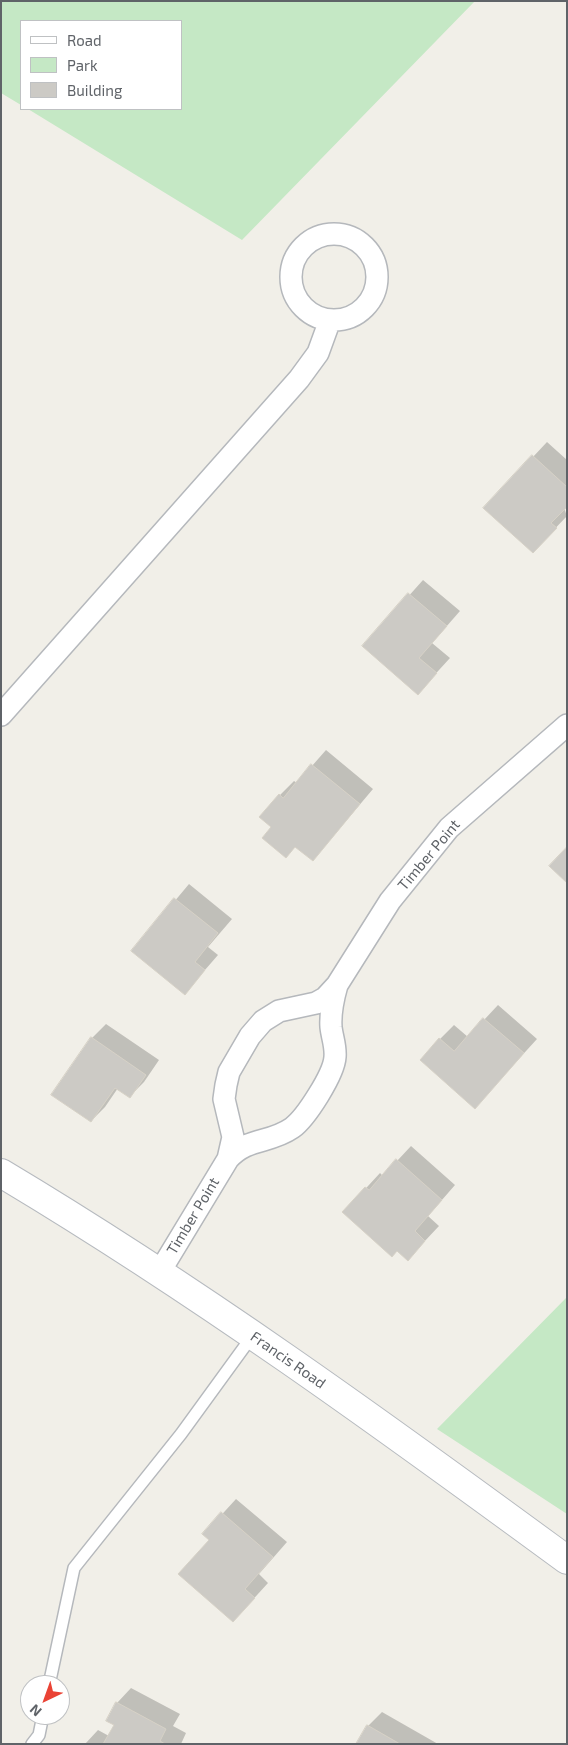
<!DOCTYPE html>
<html>
<head>
<meta charset="utf-8">
<style>
	body { margin:0 }
	#map { position:relative; width:568px; height:1745px; overflow:hidden; background:#f1efe8; font-family:"Exo 2",sans-serif }
	canvas { display:block }
	.frame { position:absolute; inset:0; border:2px solid #5f6368; pointer-events:none }
	.legend { position:absolute; left:20px; top:20px; width:162px; height:90px; box-sizing:border-box; background:#fff; border:1px solid #bfc1c3; margin:0; padding:6px 9px; list-style:none; font-size:15px; color:#5f6368 }
	.legend li { display:flex; align-items:center; gap:10px; height:25px }
	.legend b { width:25px; border:1px solid #bfc1c3 }
	.north { position:absolute; left:20px; top:1675px; width:50px; height:50px; box-sizing:border-box; background:#fff; border:1px solid #bfc1c3; border-radius:50%; rotate:222deg; font-size:14px; font-weight:700; line-height:20px; text-align:center; color:#5f6368 }
	.north::after { content:''; display:block; margin:auto; width:18px; height:22px; background:#ea4335; clip-path:polygon(50% 0,100% 100%,50% 72%,0 100%) }
</style>
</head>
<body>
<div id="map">
<canvas width="568" height="1745"></canvas>
<div class="frame"></div>
<ul class="legend">
<li><b style="height:6px;background:#fff"></b>Road</li>
<li><b style="height:14px;background:#c5e8c5"></b>Park</li>
<li><b style="height:14px;background:#cccac5"></b>Building</li>
</ul>
<div class="north">N</div>
</div>
<script>
const c = document.querySelector('canvas').getContext('2d');
c.lineJoin = 'round';
function fillPath(path, color) { c.fillStyle = color; c.fill(path, 'evenodd'); }
function stroke(path, color, width, dash) { c.strokeStyle = color; c.lineWidth = width; c.lineCap = dash ? 'butt' : 'round'; c.setLineDash(dash || []); c.stroke(path); }
function drawText(font, color, halo, rows, align = 'center') {
  c.font = font + ' "Exo 2",sans-serif'; c.lineWidth = 4.5; c.setLineDash([]); c.textBaseline = 'middle'; c.strokeStyle = halo; c.fillStyle = color; for (const [text, x, y, turn = 0] of rows) {
    c.save(); c.translate(x, y); c.rotate((+turn || 0) * Math.PI / 180); c.textAlign = isNaN(turn) ? turn : align; if (halo) c.strokeText(text, 0, 0); c.fillText(text, 0, 0); c.restore();
  }
}
const green = new Path2D(`
	M1,1H475L242,240L28,109H181V21H21V105L1,93Z
	M567,1297V1514L437,1429Z`);
const shadow = new Path2D(`
	M547,442L567,460V506L564,508L567,516L547,537L485,508Z
	M423,580L460,611L432,643L450,658L418,693L364,646Z
	M326,750L373,789L313,860L296,846L286,856L273,827L280,795L294,781L297,783Z
	M189,884L232,919L208,947L218,955L185,993L133,951Z
	M498,1005L537,1039L475,1107L440,1039L454,1025L468,1037Z
	M106,1024L159,1060L144,1082L130,1096L118,1088L105,1107L91,1121L92,1038Z
	M411,1146L455,1185L428,1216L439,1226L408,1259L344,1212L380,1173L383,1176Z
	M236,1499L287,1542L259,1574L268,1583L247,1606L210,1539L204,1534Z
	M131,1688L180,1714L173,1726L186,1733L181,1744H85L98,1730L109,1736L115,1724L117,1703Z
	M382,1712L438,1744H358L368,1726Z`);
const building = new Path2D(`
	M532,455L567,487V507L551,523L557,528L533,553L483,508Z
	M408,593L447,626L419,658L437,673L418,695L362,646Z
	M311,764L360,804L313,861L295,847L286,858L262,838L271,827L259,817L279,794L283,798Z
	M567,847V883L549,866Z
	M174,898L218,933L195,962L205,970L185,995L131,951Z
	M483,1018L524,1053L475,1109L420,1060L439,1038L454,1051Z
	M91,1037L146,1075L130,1098L115,1088L91,1122L51,1095Z
	M396,1159L442,1200L415,1231L425,1241L408,1261L397,1251L392,1257L342,1212L365,1187L369,1190Z
	M221,1512L273,1557L245,1589L255,1598L233,1622L178,1574L209,1540L202,1534Z
	M116,1702L166,1729L160,1741L165,1744H103L114,1725L106,1721Z
	M367,1725L400,1744H356Z`);
const lane = new Path2D(`
	M49,1685L74,1568L181,1434L253,1335
	M32,1744L39,1735L43,1715`);
const street = new Path2D(`
	M291 277a43 43 0 1 1 86 0a43 43 0 1 1-86 0Z
	M1,715L299,379L318,353L330,320
	M228,1159L233,1137L224,1099L226,1085L229,1072L250,1036L263,1021L279,1011L316,1003L325,998L337,985L390,901L449,828L567,725
	M159,1273L228,1159C248,1137 269,1144 292,1128C306,1118 334,1074 335,1057C336,1046 332,1037 331,1027C330,1012 333,999 337,985`);
const secondary = new Path2D(`
	M1,1173C197,1290 383,1425 567,1560`);
const streetNames = [
	["Timber Point",429,855,-50],
	["Timber Point",193,1216,-59],
	["Francis Road",288,1360,35]
];
fillPath(green, '#c5e8c5');
fillPath(shadow, '#0003');
fillPath(building, '#cccac5');
stroke(building, '#d6d1c6', 1);
stroke(lane, '#b5b8bc', 14);
stroke(street, '#b5b8bc', 24);
stroke(secondary, '#b6babf', 30);
stroke(lane, '#fff', 11);
stroke(street, '#fff', 21);
stroke(secondary, '#fff', 28);
drawText('15px', '#5f6368', '#fff', streetNames);
</script>
</body>
</html>
